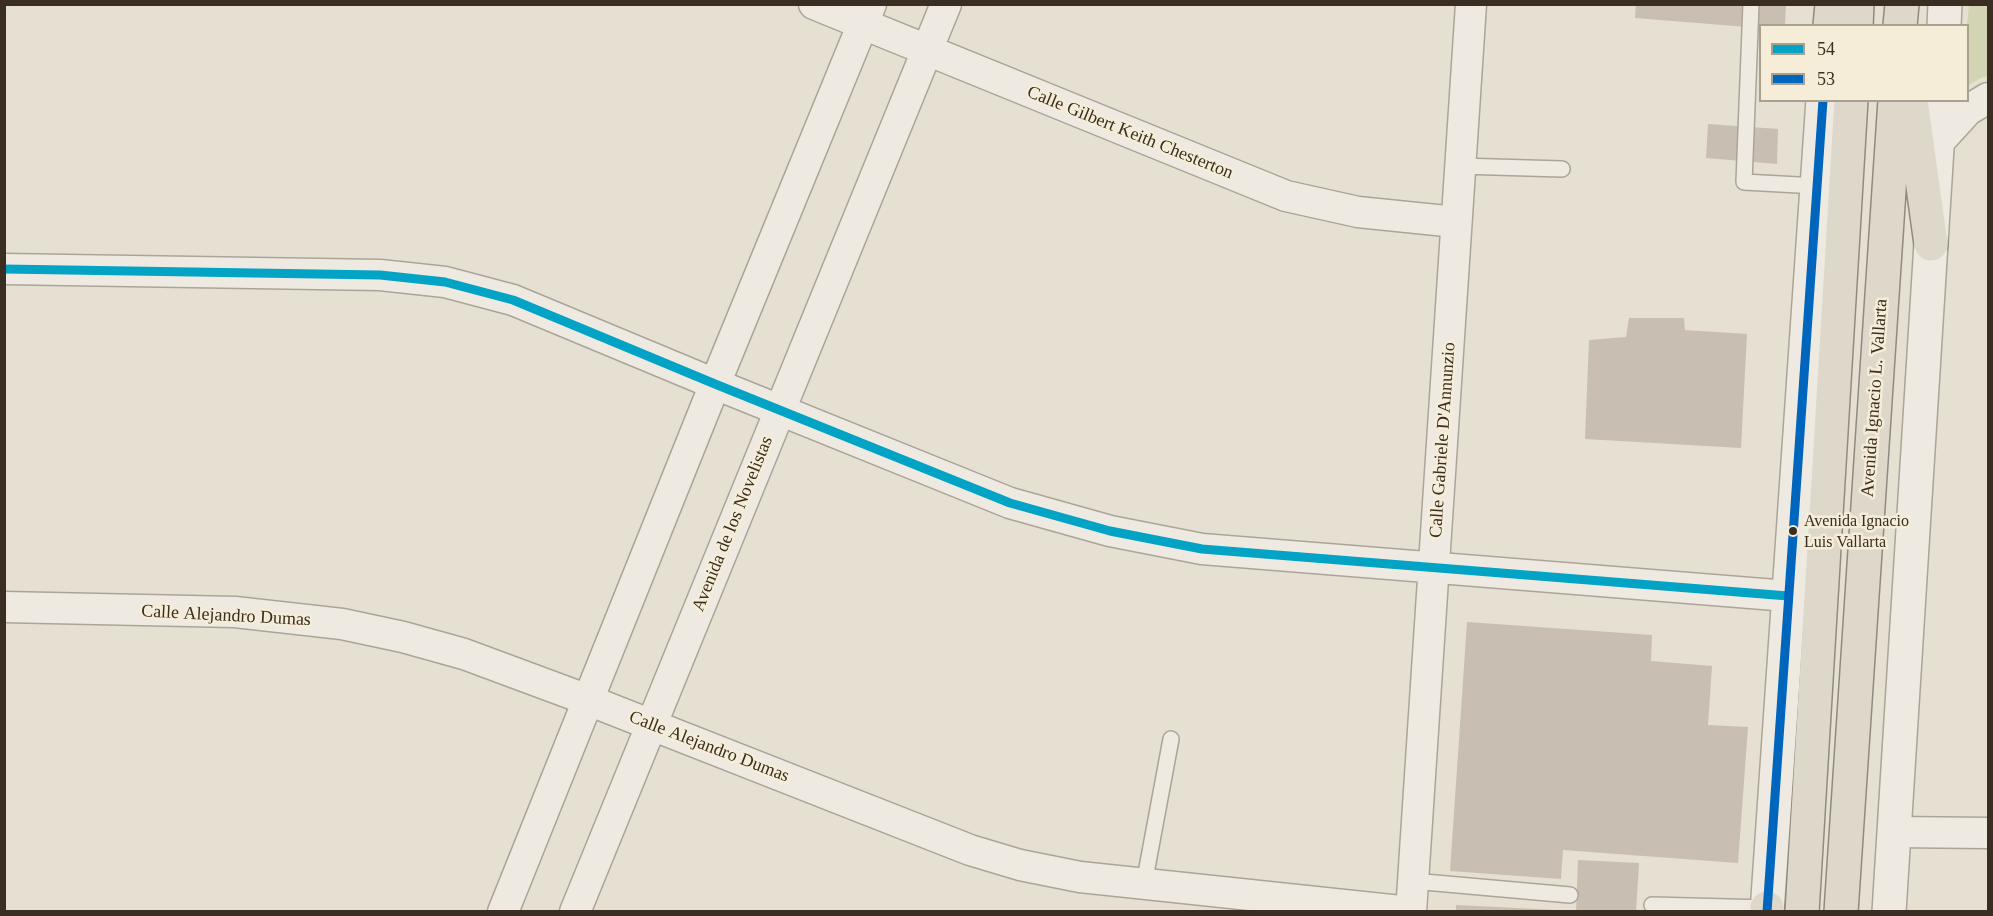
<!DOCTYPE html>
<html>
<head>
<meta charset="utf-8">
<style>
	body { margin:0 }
	#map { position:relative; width:1993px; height:916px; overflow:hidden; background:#e5e0d1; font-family:"Times New Roman",serif }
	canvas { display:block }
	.frame { position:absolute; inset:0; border:6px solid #3a2d21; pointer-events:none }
	.legend { position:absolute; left:1759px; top:24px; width:210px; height:78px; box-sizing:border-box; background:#f5edd8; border:2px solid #aaa08f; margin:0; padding:8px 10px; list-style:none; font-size:18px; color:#3a2d21 }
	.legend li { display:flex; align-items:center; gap:12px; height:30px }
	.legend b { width:30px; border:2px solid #aaa08f }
</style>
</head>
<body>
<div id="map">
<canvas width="1993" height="916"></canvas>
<div class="frame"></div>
<ul class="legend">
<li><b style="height:8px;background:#03a3c5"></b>54</li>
<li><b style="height:8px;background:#0065bd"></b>53</li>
</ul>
</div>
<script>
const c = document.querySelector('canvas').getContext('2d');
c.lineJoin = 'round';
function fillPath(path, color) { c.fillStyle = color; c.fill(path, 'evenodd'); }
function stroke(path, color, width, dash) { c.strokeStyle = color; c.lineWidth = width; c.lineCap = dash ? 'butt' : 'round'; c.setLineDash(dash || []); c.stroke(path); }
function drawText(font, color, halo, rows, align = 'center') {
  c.font = font + ' "Times New Roman",serif'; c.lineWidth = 5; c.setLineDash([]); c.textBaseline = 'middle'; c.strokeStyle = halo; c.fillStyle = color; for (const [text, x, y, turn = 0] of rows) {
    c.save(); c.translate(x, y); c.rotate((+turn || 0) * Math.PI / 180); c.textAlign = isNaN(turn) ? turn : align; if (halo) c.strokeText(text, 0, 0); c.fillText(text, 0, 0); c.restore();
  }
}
const green = new Path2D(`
	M1969,5H1988V76L1981,78L1968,85L1967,25Z`);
const building = new Path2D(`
	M1636,4H1786L1785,26H1760V28L1635,18Z
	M1708,124L1778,129L1777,164L1706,158Z
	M1629,318H1684L1685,330L1747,334L1741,448L1585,439L1589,340L1626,337Z
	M1467,622L1652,635L1651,661L1712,666L1708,725L1748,727L1738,863L1563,850L1561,879L1450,871Z
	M1578,860L1639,863L1636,912H1576Z
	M1456,905L1557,910V912H1456Z`);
const service = new Path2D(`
	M1751,4L1744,182L1817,186
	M1460,166L1562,169
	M1413,881L1570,895
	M1144,884L1171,739
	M1652,905L1767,908`);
const minor = new Path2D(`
	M814,4L1286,196L1358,212L1456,222
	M1937,144L1968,110L1988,98
	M4,269L380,275L445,282L513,300L715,384L1010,503L1110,531L1202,549L1788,596
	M4,607L235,612L342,624L403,637L464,654L588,700L970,850L1020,865L1080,877L1410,912
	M1894,832L1988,833
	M503,912L715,384L871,4
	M575,912L946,4
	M1411,912L1471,4`);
const tertiary = new Path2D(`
	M1944,26L1945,4
	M1767,912L1823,100
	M1889,912L1940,100`);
const trunk = new Path2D(`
	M1830,26L1832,4
	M1856,26L1857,4
	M1900,26L1902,4
	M1911,100L1931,244
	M1767,908V912
	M1802,912L1851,100
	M1841,912L1895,100`);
const bus1 = new Path2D(`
	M4,269L380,275L445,282L513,300L715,384L1010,503L1110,531L1202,549L1788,596`);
const bus2 = new Path2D(`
	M1767,912L1823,100`);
const markers = [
	[1793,531,5,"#3a2d21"]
];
const busNames = [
	["Avenida Ignacio",1804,522],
	["Luis Vallarta",1804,543]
];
const streetNames = [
	["Calle Gilbert Keith Chesterton",1130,133,22],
	["Avenida Ignacio L. Vallarta",1875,398,-86],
	["Calle Gabriele D'Annunzio",1443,440,-86],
	["Avenida de los Novelistas",733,524,-68],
	["Calle Alejandro Dumas",226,616,3],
	["Calle Alejandro Dumas",709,747,21]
];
fillPath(green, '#d3d4b4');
fillPath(building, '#c9beb2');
stroke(service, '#aba599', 18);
stroke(minor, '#aba599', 33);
stroke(tertiary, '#aba599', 36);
stroke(trunk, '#908a80', 36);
stroke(service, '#eeeae2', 15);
stroke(minor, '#eeeae2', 30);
stroke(tertiary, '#eeeae2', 33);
stroke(trunk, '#ded8cb', 33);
stroke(bus1, '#03a3c5', 9);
stroke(bus2, '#0065bd', 9);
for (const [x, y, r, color] of markers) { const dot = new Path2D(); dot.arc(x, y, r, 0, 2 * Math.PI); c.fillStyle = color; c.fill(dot); stroke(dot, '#f5edd8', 2); }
drawText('16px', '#3a2d21', '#f5edd8', busNames, 'left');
drawText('18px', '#3a2d21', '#f5edd8', streetNames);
</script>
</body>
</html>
